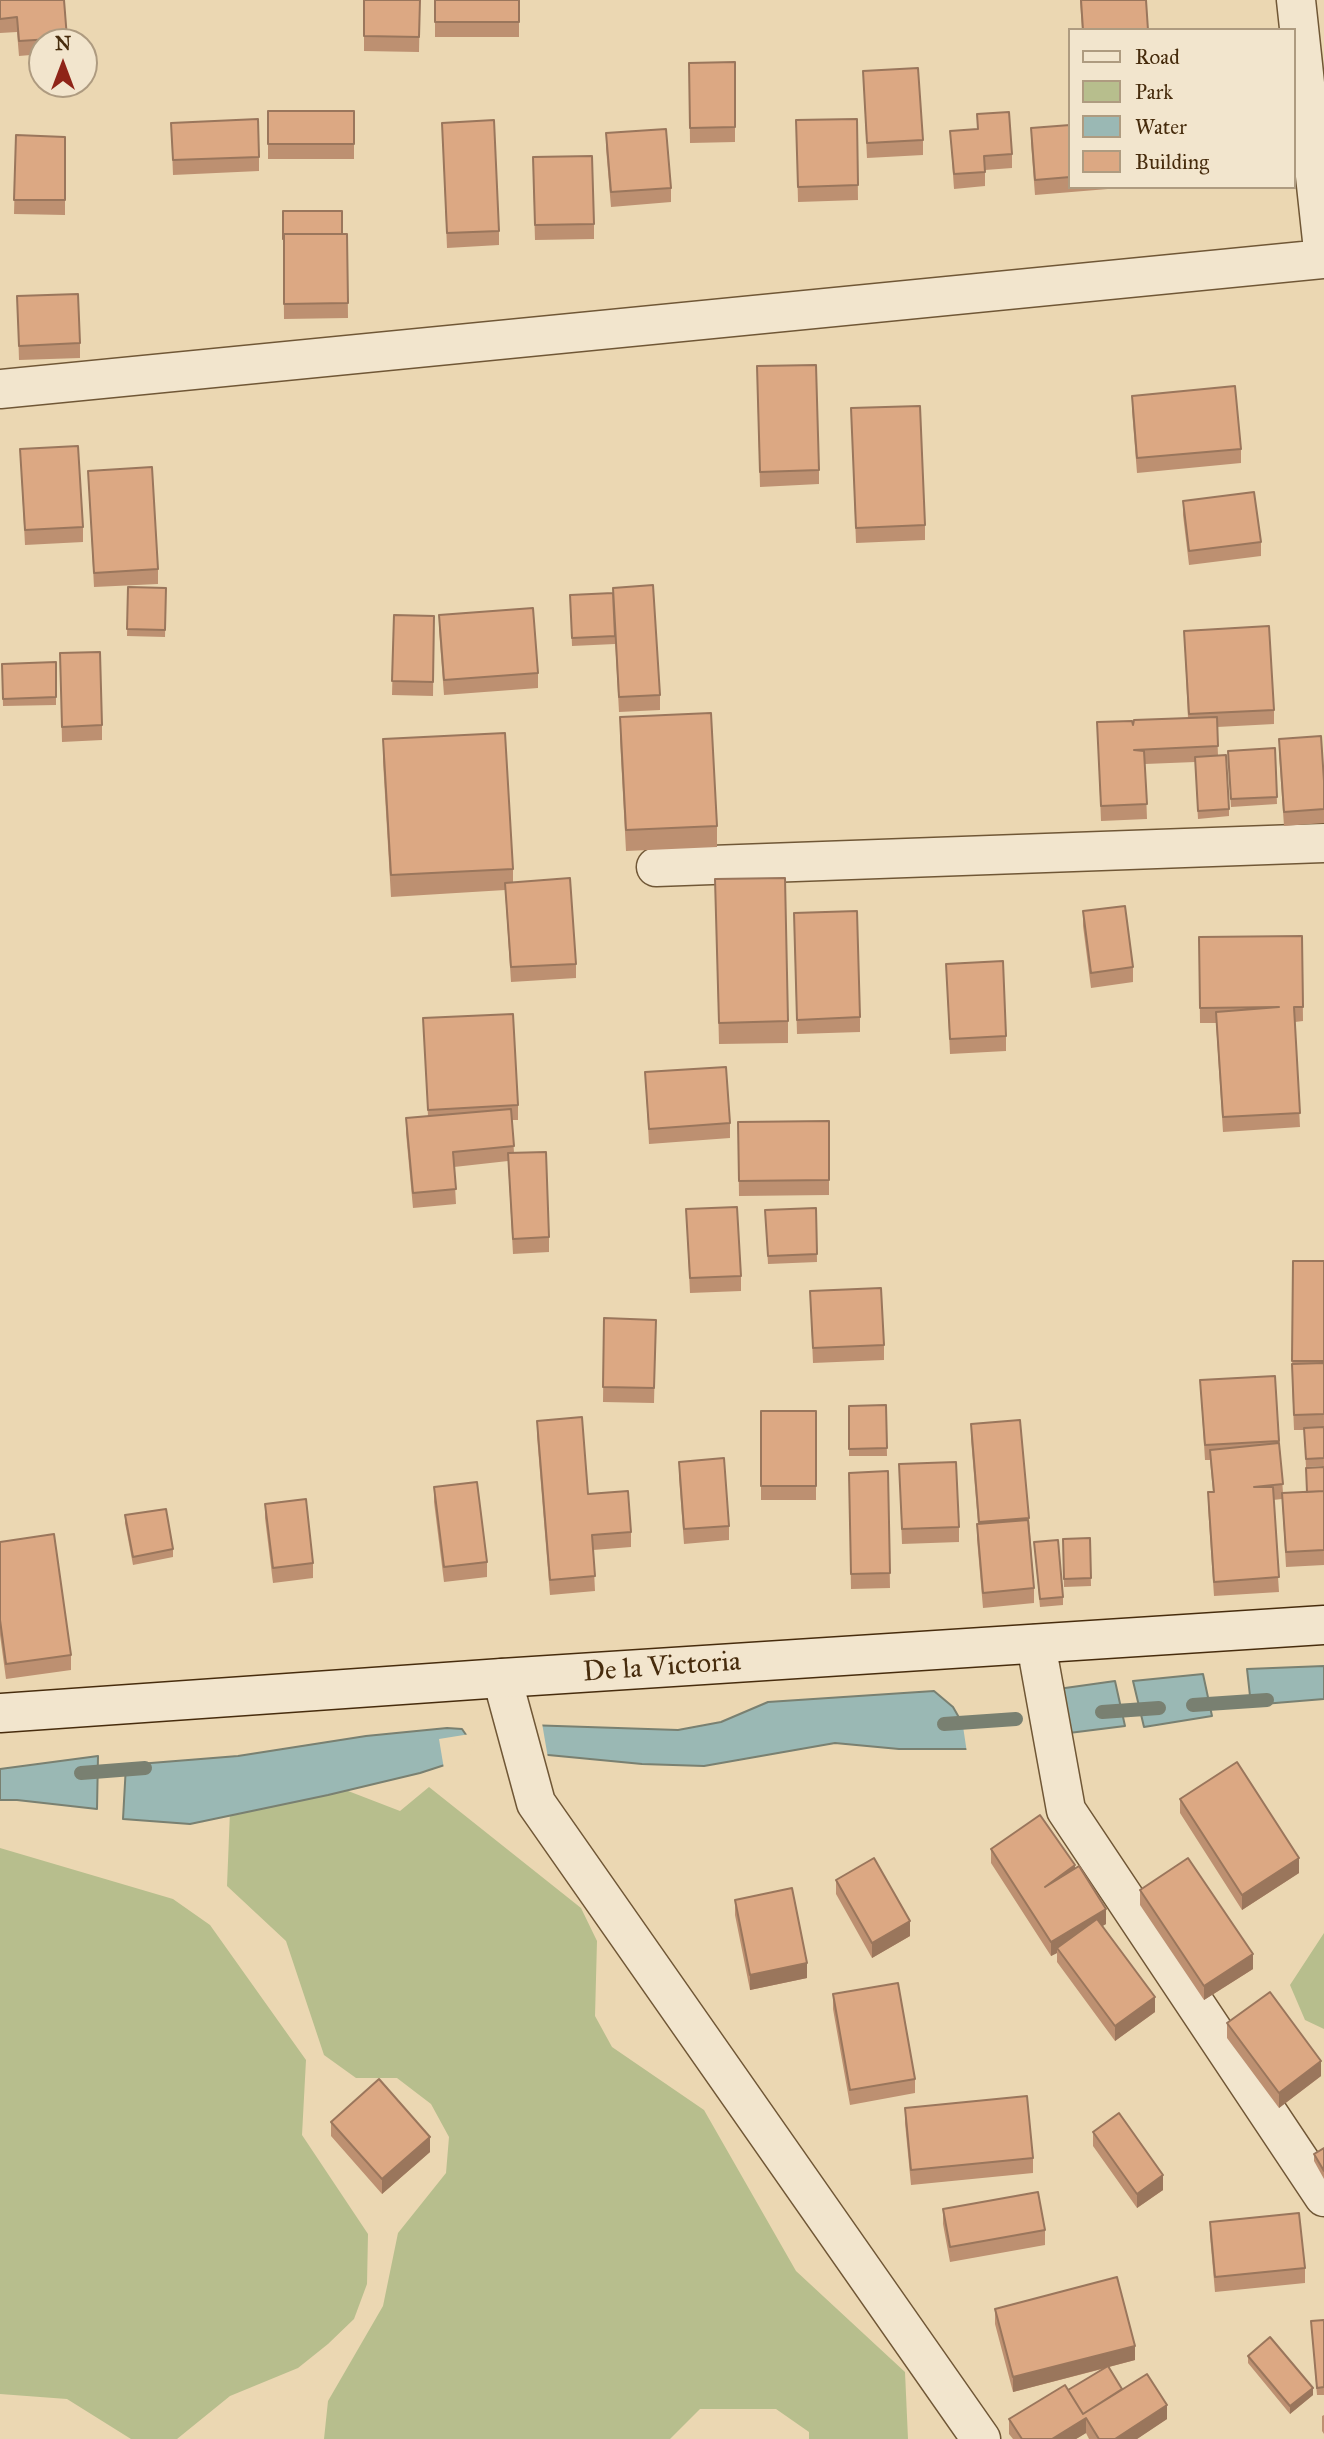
<!DOCTYPE html>
<html>
<head>
<meta charset="utf-8">
<style>
	body { margin:0 }
	#map { position:relative; width:1324px; height:2439px; overflow:hidden; background:#ebd7b2; font-family:"IM FELL Great Primer",serif }
	canvas { display:block }
	.legend { position:absolute; left:1068px; top:28px; width:228px; height:161px; box-sizing:border-box; background:#f2e5cd; border:2px solid #ae9b80; margin:0; padding:9px 12px; list-style:none; font-size:21px; color:#472c0d }
	.legend li { display:flex; align-items:center; gap:14px; height:35px }
	.legend b { width:35px; border:2px solid #ae9b80 }
	.north { position:absolute; left:28px; top:28px; width:70px; height:70px; box-sizing:border-box; background:#f2e5cd; border:2px solid #ae9b80; border-radius:50%; rotate:0deg; font-size:19px; font-weight:700; line-height:28px; text-align:center; color:#472c0d }
	.north::after { content:''; display:block; margin:auto; width:24px; height:32px; background:#8f2418; clip-path:polygon(50% 0,100% 100%,50% 72%,0 100%) }
</style>
</head>
<body>
<div id="map">
<canvas width="1324" height="2439"></canvas>
<ul class="legend">
<li><b style="height:9px;background:#f2e5cd"></b>Road</li>
<li><b style="height:19px;background:#b7be8d"></b>Park</li>
<li><b style="height:19px;background:#9ab8b4"></b>Water</li>
<li><b style="height:19px;background:#dca883"></b>Building</li>
</ul>
<div class="north">N</div>
</div>
<script>
const c = document.querySelector('canvas').getContext('2d');
c.lineJoin = 'round';
function fillPath(path, color) { c.fillStyle = color; c.fill(path, 'evenodd'); }
function stroke(path, color, width, dash) { c.strokeStyle = color; c.lineWidth = width; c.lineCap = dash ? 'butt' : 'round'; c.setLineDash(dash || []); c.stroke(path); }
function drawText(font, color, halo, rows, align = 'center') {
  c.font = font + ' "IM FELL Great Primer",serif'; c.lineWidth = 5; c.setLineDash([]); c.textBaseline = 'middle'; c.strokeStyle = halo; c.fillStyle = color; for (const [text, x, y, turn = 0] of rows) {
    c.save(); c.translate(x, y); c.rotate((+turn || 0) * Math.PI / 180); c.textAlign = isNaN(turn) ? turn : align; if (halo) c.strokeText(text, 0, 0); c.fillText(text, 0, 0); c.restore();
  }
}
const green = new Path2D(`
	M291,1769L400,1811L429,1787L581,1908L597,1941L595,2016L612,2047L704,2110L796,2271L905,2372L908,2439H809V2432L776,2409H700L670,2439H324L328,2401L383,2306L398,2233L446,2173L449,2137L431,2104L397,2078H356L324,2055L286,1941L227,1886L230,1811Z
	M0,1848L173,1899L210,1925L306,2060L302,2135L368,2234L367,2284L354,2319L328,2344L298,2368L230,2396L177,2439H131L67,2399L0,2394Z
	M1324,1933V2029L1305,2020L1290,1985Z`);
const water = new Path2D(`
	M1324,1666V1699L1251,1705L1247,1669Z
	M1203,1674L1212,1716L1144,1727L1133,1681Z
	M1115,1681L1125,1726L1061,1734L1058,1689Z
	M934,1691L953,1707L977,1749H899L835,1743L704,1766L642,1764L517,1752L497,1724L678,1730L721,1722L768,1702Z
	M447,1728L462,1729L471,1742L460,1760L420,1773L328,1795L190,1824L123,1819L126,1765L238,1756L366,1736Z
	M98,1756L97,1809L17,1800H0V1769Z`);
const pier = new Path2D(`
	M961,1713L980,1748L978,1752L967,1753Z
	M542,1723L548,1758L516,1755L496,1739L494,1730Z
	M470,1734L475,1742L470,1756L462,1763L444,1769L439,1739Z`);
const stream = new Path2D(`
	M1193,1705L1267,1700
	M1102,1712L1159,1708
	M944,1724L1016,1719
	M81,1773L145,1768`);
const street = new Path2D(`
	M1296,0L1324,259
	M0,389L1324,259
	M656,867L1324,843
	M1036,1644L1066,1810L1324,2197
	M502,1678L536,1803L981,2439`);
const secondary = new Path2D(`
	M0,1713L502,1678L1324,1625`);
const wall = new Path2D(`
	M0,0H64L67,42H42V54L19,56L17,32L0,33Z
	M364,0H420L419,52L364,51Z
	M435,0H519V37H435Z
	M1080,0H1146L1148,30H1082Z
	M735,62V142L690,143L689,63Z
	M863,71L923,140V155L867,158Z
	M268,111H354V159H268Z
	M977,114L1012,154V168L985,170V186L954,189L950,131L977,129Z
	M857,119L858,200L798,202L796,120Z
	M171,123L259,157V171L173,175Z
	M442,123L499,231V245L447,248Z
	M1070,125V187L1120,188L1035,195L1031,143V128Z
	M606,133L671,188V202L611,207L606,148Z
	M16,135L65,137V215L14,214Z
	M533,172L594,224V239L535,240Z
	M283,211L342,234H347L348,318L284,319Z
	M17,296L80,343V358L19,360Z
	M757,381L819,470V484L760,487Z
	M1132,396L1241,449V463L1137,473L1132,410Z
	M851,408L925,525V540L856,543Z
	M20,449L83,527V542L25,545Z
	M88,471L158,569V584L94,587Z
	M1183,501L1261,542V556L1189,565L1183,515Z
	M128,587L166,588L165,637L127,636Z
	M613,593L660,695V710L619,712L615,639V644L572,646L570,595Z
	M394,615L434,616L433,696L392,695Z
	M439,615L538,673V688L444,695L439,630Z
	M1184,631L1274,710V724L1217,727L1218,756L1229,809V816L1198,819L1195,762L1145,764L1147,819L1101,821L1097,722L1133,725L1188,718Z
	M60,653L102,725V740L62,742Z
	M56,662V705L3,706L2,664Z
	M620,717L717,826V847L626,851L620,739Z
	M383,739L513,869V882L576,964V978L511,982L505,890L391,897L383,761Z
	M1279,739L1324,781V823L1284,826L1279,754Z
	M1275,748L1277,804L1231,807L1228,758Z
	M715,879L788,1021V1043L719,1044Z
	M1083,911L1133,967V982L1091,988L1083,926Z
	M794,928L860,1017V1032L797,1034Z
	M1302,936L1303,1021L1295,1022L1300,1127L1223,1132L1216,1023H1200L1199,937Z
	M946,964L1006,1036V1051L950,1054Z
	M423,1018L518,1105V1120H512L514,1153L549,1237V1252L513,1254L508,1161L454,1167L456,1204L413,1208L406,1133V1118L428,1116Z
	M645,1072L730,1123V1138L649,1144Z
	M829,1121V1195L739,1196L738,1122Z
	M816,1208L817,1262L768,1264L765,1210Z
	M686,1209L741,1276V1291L690,1293Z
	M1293,1261H1324V1466L1306,1467L1304,1430H1294L1292,1379Z
	M810,1291L884,1345V1360L813,1363Z
	M604,1318L656,1320L654,1403L603,1402Z
	M1275,1376L1283,1493L1307,1492L1306,1468L1324,1467V1565L1286,1567L1282,1499L1273,1500L1279,1592L1214,1596L1208,1506V1492H1213L1210,1460H1205L1200,1380Z
	M886,1405L887,1456H849V1406Z
	M761,1411H816V1500H761Z
	M537,1421L588,1494L631,1532V1547L593,1550L595,1591L550,1595L537,1436Z
	M971,1424L1029,1518L1034,1588V1603L983,1608L977,1539V1524H978L971,1439Z
	M679,1462L729,1526V1540L684,1544L679,1477Z
	M899,1464L959,1527V1542L902,1544Z
	M888,1471L890,1588L851,1589L849,1473Z
	M434,1487L487,1562V1577L444,1582L434,1502Z
	M265,1504L313,1563V1578L273,1583L265,1518Z
	M125,1515L173,1549V1557L133,1565L125,1523Z
	M1090,1538L1091,1586L1064,1587L1063,1539Z
	M0,1542L71,1655V1670L6,1679L0,1635Z
	M1034,1542L1063,1597V1605L1040,1607Z
	M1180,1799L1299,1873L1242,1910L1180,1813Z
	M991,1849L1075,1869L1106,1924L1102,1926L1155,2012L1115,2041L1057,1962V1953L1051,1956L991,1863Z
	M836,1880L910,1936L872,1958L836,1894Z
	M1140,1890L1253,1969L1204,2000L1140,1905Z
	M735,1900L807,1978L750,1990L735,1915Z
	M833,1994L915,2079V2093L850,2105L833,2009Z
	M1227,2023L1321,2076L1279,2108L1227,2038Z
	M905,2108L1033,2158V2173L911,2185L905,2123Z
	M331,2122L430,2152L382,2194L331,2136Z
	M1093,2132L1163,2190L1137,2208L1093,2146Z
	M1324,2148V2179L1314,2161V2154Z
	M943,2209L1045,2230V2245L950,2262L943,2224Z
	M1210,2222L1305,2268V2283L1215,2292L1210,2236Z
	M995,2309L1135,2360L1109,2367L1122,2389L1167,2419L1137,2439H1089L1086,2433L1076,2439H1013L1009,2434V2419L1068,2390L1102,2369L1013,2392L995,2324Z
	M1324,2320V2395H1317L1311,2321Z
	M1248,2356L1313,2395L1290,2414L1248,2363Z
	M1324,2415V2434L1322,2431V2416Z`);
const shadedWall = new Path2D(`
	M1299,1858V1873L1242,1910V1895Z
	M1075,1865V1880L1045,1887Z
	M1106,1909V1924L1060,1952L1057,1948V1953L1051,1956V1942Z
	M910,1921V1936L872,1958V1943Z
	M1253,1954V1969L1204,2000V1986Z
	M807,1963V1978L750,1990V1975Z
	M1155,1997V2012L1115,2041V2026Z
	M1321,2061V2076L1279,2108V2093Z
	M430,2137V2152L382,2194V2179Z
	M1163,2175V2190L1137,2208V2194Z
	M1135,2346V2360L1013,2392V2377Z
	M1313,2388V2395L1290,2414V2406Z
	M1167,2405V2419L1137,2439H1115Z
	M1086,2418V2433L1076,2439H1052Z`);
const building = new Path2D(`
	M0,0H64L67,38L19,41L17,17L0,19Z
	M364,0H420L419,37L364,36Z
	M435,0H519V22H435Z
	M1081,0H1146L1148,30H1083Z
	M735,62V127L690,128L689,63Z
	M918,68L923,140L867,143L863,71Z
	M268,111H354V144H268Z
	M1009,112L1012,154L984,156L985,172L954,174L950,131L978,129L977,114Z
	M258,119L259,157L173,160L171,123Z
	M857,119L858,185L798,187L796,120Z
	M494,120L499,231L447,233L442,123Z
	M1070,125V177L1035,180L1031,128Z
	M666,129L671,188L611,192L606,133Z
	M16,135L65,137V200H14Z
	M592,156L594,224L535,225L533,157Z
	M283,211H342V234H284L283,239Z
	M284,234H347L348,303L284,304Z
	M78,294L80,343L19,346L17,296Z
	M816,365L819,470L760,472L757,366Z
	M1235,386L1241,449L1137,458L1132,396Z
	M920,406L925,525L856,528L851,408Z
	M78,446L83,527L25,530L20,449Z
	M152,467L158,569L94,573L88,471Z
	M1254,492L1261,542L1189,551L1183,501Z
	M653,585L660,695L619,697L613,588Z
	M128,587L166,588L165,630L127,629Z
	M613,593L615,636L572,638L570,595Z
	M533,608L538,673L444,680L439,615Z
	M394,615L434,616L433,682L392,681Z
	M1269,626L1274,710L1189,714L1184,631Z
	M100,652L102,725L62,727L60,653Z
	M56,662V697L3,699L2,664Z
	M711,713L717,826L626,830L620,717Z
	M1217,717L1218,746L1134,750L1144,751L1147,804L1101,806L1097,722L1132,721L1133,725L1134,720Z
	M505,733L513,869L391,875L383,739Z
	M1321,736L1324,781V809L1284,812L1279,739Z
	M1275,748L1277,797L1231,799L1228,751Z
	M1226,755L1229,809L1198,811L1195,757Z
	M570,878L576,964L511,967L505,883Z
	M785,878L788,1021L719,1023L715,879Z
	M1125,906L1133,967L1091,973L1083,911Z
	M857,911L860,1017L797,1020L794,913Z
	M1302,936L1303,1007H1294L1300,1113L1223,1117L1216,1012L1279,1007L1200,1008L1199,937Z
	M1003,961L1006,1036L950,1039L946,964Z
	M513,1014L518,1105L428,1110L423,1018Z
	M726,1067L730,1123L649,1129L645,1072Z
	M511,1109L514,1146L453,1152L456,1189L413,1193L406,1118Z
	M829,1121V1180L739,1181L738,1122Z
	M546,1152L549,1237L513,1239L508,1153Z
	M737,1207L741,1276L690,1278L686,1209Z
	M816,1208L817,1254L768,1256L765,1210Z
	M1293,1261H1324V1361H1292Z
	M881,1288L884,1345L813,1348L810,1291Z
	M604,1318L656,1320L654,1388L603,1387Z
	M1324,1363V1414L1294,1415L1292,1364Z
	M1275,1376L1279,1441L1205,1445L1200,1380Z
	M886,1405L887,1448L849,1449V1406Z
	M761,1411H816V1486H761Z
	M582,1417L588,1494L628,1491L631,1532L592,1535L595,1576L550,1580L537,1421Z
	M1020,1420L1029,1518L979,1522L971,1424Z
	M1324,1427V1458L1306,1459L1304,1428Z
	M1279,1443L1283,1484L1254,1487H1273L1279,1577L1214,1582L1208,1492H1214L1210,1450Z
	M724,1458L729,1526L684,1529L679,1462Z
	M956,1462L959,1527L902,1529L899,1464Z
	M1324,1467V1491L1307,1492L1306,1468Z
	M888,1471L890,1573L851,1574L849,1473Z
	M477,1482L487,1562L444,1567L434,1487Z
	M1324,1491V1550L1286,1552L1282,1493Z
	M306,1499L313,1563L273,1568L265,1504Z
	M166,1509L173,1549L133,1557L125,1515Z
	M1028,1520L1034,1588L983,1593L977,1524Z
	M54,1534L71,1655L6,1664L0,1620V1542Z
	M1090,1538L1091,1578L1064,1579L1063,1539Z
	M1058,1540L1063,1597L1040,1599L1034,1542Z
	M1237,1762L1299,1858L1242,1895L1180,1799Z
	M1040,1815L1075,1865L1045,1887L1079,1866L1106,1909L1051,1942L991,1849Z
	M874,1858L910,1921L872,1943L836,1880Z
	M1188,1858L1253,1954L1204,1986L1140,1890Z
	M792,1888L807,1963L750,1975L735,1900Z
	M1097,1919L1155,1997L1115,2026L1057,1948Z
	M898,1983L915,2079L850,2090L833,1994Z
	M1270,1992L1321,2061L1279,2093L1227,2023Z
	M379,2079L430,2137L382,2179L331,2122Z
	M1027,2096L1033,2158L911,2170L905,2108Z
	M1119,2113L1163,2175L1137,2194L1093,2132Z
	M1324,2148V2171L1314,2154Z
	M1038,2192L1045,2230L950,2247L943,2209Z
	M1299,2213L1305,2268L1215,2277L1210,2222Z
	M1117,2277L1135,2346L1013,2377L995,2309Z
	M1324,2320V2387L1317,2388L1311,2321Z
	M1270,2337L1313,2388L1290,2406L1248,2356Z
	M1108,2366L1122,2389L1083,2414L1068,2390Z
	M1147,2374L1167,2405L1115,2439H1099L1086,2418L1052,2439H1022L1009,2419L1065,2385L1083,2414Z`);
const streetNames = [
	["De la Victoria",662,1668,-4]
];
fillPath(green, '#b7be8d');
fillPath(water, '#9ab8b4');
stroke(water, '#798071', 2);
fillPath(pier, '#ebd7b2');
stroke(stream, '#798071', 14);
stroke(street, '#705736', 41);
stroke(secondary, '#472c0d', 41);
stroke(street, '#f2e5cd', 38);
stroke(secondary, '#f2e5cd', 38);
fillPath(wall, '#bd9071');
fillPath(shadedWall, '#9a765c');
fillPath(building, '#dca883');
stroke(building, '#9a765c', 2);
drawText('28px', '#472c0d', '#f2e5cd', streetNames);
</script>
</body>
</html>
